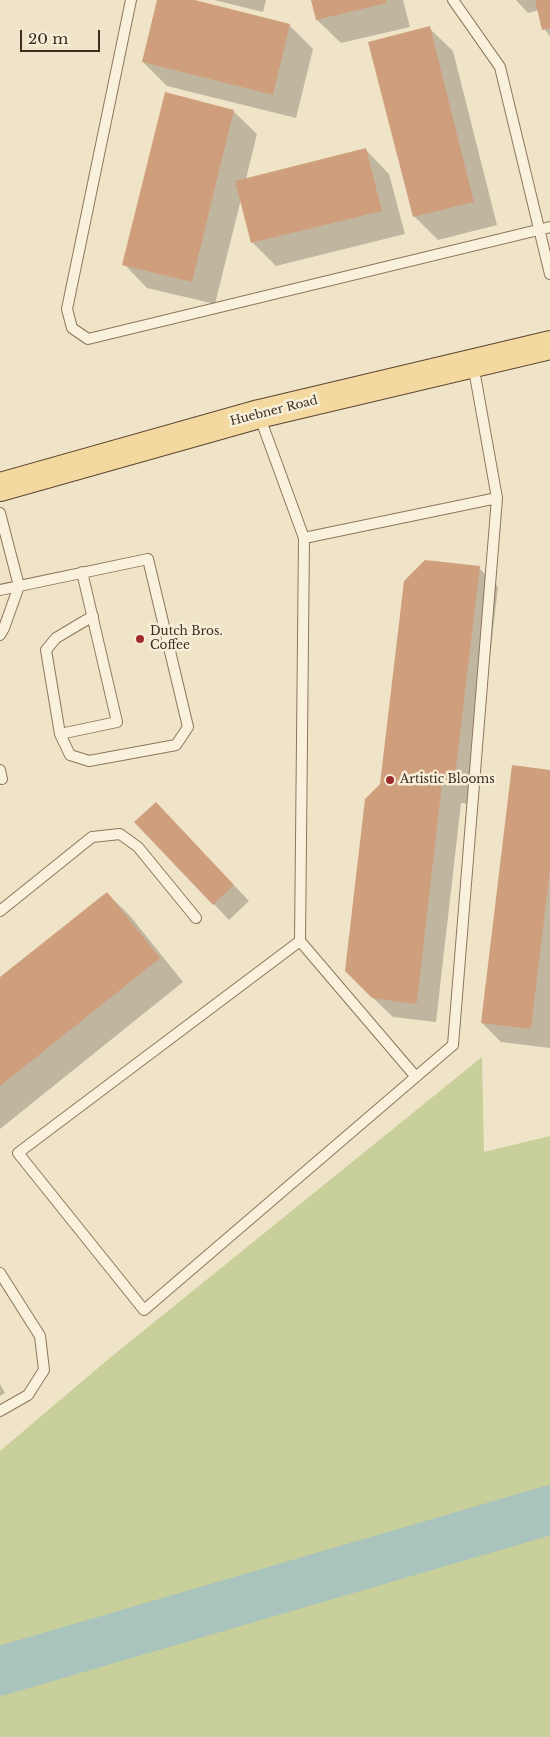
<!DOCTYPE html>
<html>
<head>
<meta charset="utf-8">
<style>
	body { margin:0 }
	#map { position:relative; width:550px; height:1737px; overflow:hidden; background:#f0e4c8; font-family:"Libre Baskerville",serif }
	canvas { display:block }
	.scale { position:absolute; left:20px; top:30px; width:80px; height:22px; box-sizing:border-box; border:2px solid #3d2e20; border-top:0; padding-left:6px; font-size:15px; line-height:18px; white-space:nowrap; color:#3d2e20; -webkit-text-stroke:4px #f7eed8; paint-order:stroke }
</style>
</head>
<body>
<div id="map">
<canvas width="550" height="1737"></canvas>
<div class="scale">20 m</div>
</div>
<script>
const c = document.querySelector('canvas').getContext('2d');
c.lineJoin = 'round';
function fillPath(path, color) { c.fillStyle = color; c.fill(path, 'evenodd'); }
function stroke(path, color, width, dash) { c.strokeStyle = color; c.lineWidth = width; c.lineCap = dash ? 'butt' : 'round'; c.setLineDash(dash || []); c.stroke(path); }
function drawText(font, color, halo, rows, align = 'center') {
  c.font = font + ' "Libre Baskerville",serif'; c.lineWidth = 5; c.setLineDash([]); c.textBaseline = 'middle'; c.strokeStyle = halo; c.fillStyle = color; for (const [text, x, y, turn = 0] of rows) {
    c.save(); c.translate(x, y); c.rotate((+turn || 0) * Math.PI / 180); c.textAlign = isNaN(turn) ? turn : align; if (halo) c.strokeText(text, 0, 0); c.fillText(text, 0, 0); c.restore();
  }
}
const green = new Path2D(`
	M482,1057L484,1152L550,1136V1737H0V1451L106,1361Z`);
const shadow = new Path2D(`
	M158,0H190L289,25L313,49L296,118L167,86L143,62Z
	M214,0H266L263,12Z
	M312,0H403L410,27L341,43L317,20Z
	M516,0H550V36L544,29L539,10L528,13Z
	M429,28L453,51L497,225L438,240L414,216Z
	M233,111L257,134L246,179L366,150L389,174L405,234L276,266L252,242L241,199L215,304L147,288L124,264Z
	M479,568L498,587L473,804L461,803L436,1022L393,1017L373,998L382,784Z
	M550,771V1048L501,1042L482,1023Z
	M171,819L249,901L229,920L214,904Z
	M107,893L131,917L183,982L0,1129V979Z
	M0,1384L5,1393L0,1396Z`);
const river = new Path2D(`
	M0,1671L550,1510`);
const building = new Path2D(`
	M157,0H195L290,24L273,95L142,62Z
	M311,0H386L387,3L316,20Z
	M535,0H550V28L542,30Z
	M430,26L474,202L413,217L368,42Z
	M165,92L234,110L192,282L122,265Z
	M366,148L382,211L251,243L235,181Z
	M425,560L480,566L454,785L442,784L417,1002L415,1004L372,998L345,971L365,799L380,784L404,581Z
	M512,765L550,770V870L531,1029L481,1023Z
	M156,802L234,885L213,905L134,822Z
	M107,892L160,958L0,1086V977Z`);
const service = new Path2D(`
	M131,0L67,309L72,328L88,339L550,227
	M453,0L500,67L550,274
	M259,415L304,538L300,941L18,1153L144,1310L453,1045L497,498L473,364
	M0,513L19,586L4,628L0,635
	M304,538L497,498
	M0,590L148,559L188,727L176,745L89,761L70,755L60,734L46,650L56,638L93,616
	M60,734L117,722L82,572
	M0,770L2,779
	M0,911L92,837L120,834L138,847L196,918
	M300,941L416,1077
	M0,1273L40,1336L44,1370L28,1395L0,1411`);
const primary = new Path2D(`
	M0,487L259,414L550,345`);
const markers = [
	[140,639,5,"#9e2a2b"],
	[390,780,5,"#9e2a2b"]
];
const streetNames = [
	["Huebner Road",274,411,-14]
];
const poiNames = [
	["Dutch Bros.",150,632],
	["Coffee",150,646],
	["Artistic Blooms",400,780]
];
fillPath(green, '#c9cf9b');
fillPath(shadow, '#0003');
stroke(river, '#a9c4bc', 49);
fillPath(building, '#cf9f7d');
stroke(service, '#8d765c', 12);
stroke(primary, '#5b4430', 30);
stroke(service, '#faf1dc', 10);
stroke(primary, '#f3d9a0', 28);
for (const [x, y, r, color] of markers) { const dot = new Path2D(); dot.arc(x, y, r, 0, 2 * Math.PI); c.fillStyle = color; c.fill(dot); stroke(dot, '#f7eed8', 2); }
drawText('12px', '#3d2e20', '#f7eed8', streetNames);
drawText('12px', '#3d2e20', '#f7eed8', poiNames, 'left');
</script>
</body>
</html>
